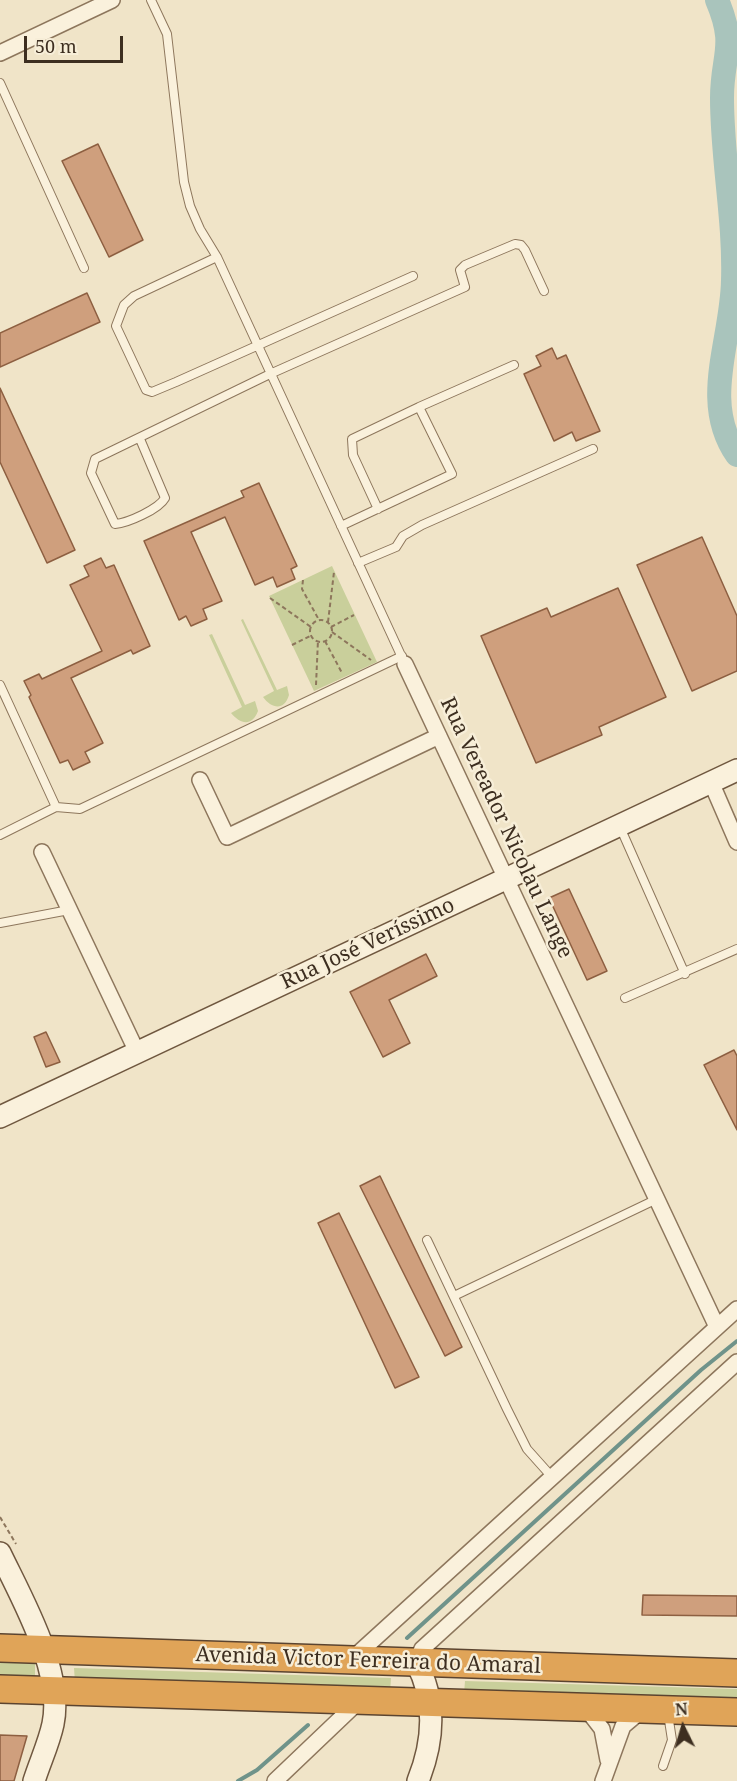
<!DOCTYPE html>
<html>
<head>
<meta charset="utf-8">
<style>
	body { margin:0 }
	#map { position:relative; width:737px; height:1781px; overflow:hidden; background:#f0e4c8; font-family:"Noto Serif",serif }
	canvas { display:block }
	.north { position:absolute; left:653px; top:1697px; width:60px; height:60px; -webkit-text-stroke:4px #f7eed8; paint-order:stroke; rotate:355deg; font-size:16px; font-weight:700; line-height:24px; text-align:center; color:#3d2e20 }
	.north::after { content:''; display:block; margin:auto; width:21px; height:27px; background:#3d2e20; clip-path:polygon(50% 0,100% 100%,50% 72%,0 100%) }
	.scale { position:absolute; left:24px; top:36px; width:99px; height:27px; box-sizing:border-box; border:3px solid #3d2e20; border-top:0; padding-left:8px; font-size:18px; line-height:21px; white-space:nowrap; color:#3d2e20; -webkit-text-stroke:4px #f7eed8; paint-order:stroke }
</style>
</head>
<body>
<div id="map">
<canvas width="737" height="1781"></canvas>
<div class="north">N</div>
<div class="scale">50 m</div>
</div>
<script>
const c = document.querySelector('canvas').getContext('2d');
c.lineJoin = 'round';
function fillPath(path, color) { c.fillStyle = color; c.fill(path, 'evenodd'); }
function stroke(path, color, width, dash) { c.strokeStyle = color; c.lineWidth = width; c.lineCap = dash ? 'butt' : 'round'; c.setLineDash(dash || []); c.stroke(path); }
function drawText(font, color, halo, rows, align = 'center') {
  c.font = font + ' "Noto Serif",serif'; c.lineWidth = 5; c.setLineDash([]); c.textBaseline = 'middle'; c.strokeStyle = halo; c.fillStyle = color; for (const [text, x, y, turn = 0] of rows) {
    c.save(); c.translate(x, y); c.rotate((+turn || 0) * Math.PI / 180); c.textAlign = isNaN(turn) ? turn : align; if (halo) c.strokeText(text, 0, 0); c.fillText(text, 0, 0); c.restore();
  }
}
const green = new Path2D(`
	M332,566L377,662L314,691L269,596Z
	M243,619L277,690L287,686L289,695C284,712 271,708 263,697L274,691L241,620Z
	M212,634L245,705L255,701L258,711C252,727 240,724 231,713L242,707L209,635Z
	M0,1660L35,1661V1681L0,1680Z
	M74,1668L391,1678L390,1693L75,1683Z
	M465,1681L737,1689V1702L464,1694Z`);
const stream = new Path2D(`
	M407,1638L701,1370L737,1341
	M238,1781L257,1770L308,1725`);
const river = new Path2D(`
	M717,0C737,47 722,54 722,98C722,159 735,220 733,281C732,340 700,402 737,455`);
const building = new Path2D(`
	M98,144L143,240L109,257L62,161Z
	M87,293L100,322L0,367V333Z
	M552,348L557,359L566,355L600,431L576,441L572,432L554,441L524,374L541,366L536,356Z
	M0,388L75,550L47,563L0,462Z
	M259,483L297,566L291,569L295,579L277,587L273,577L255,585L225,517L191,532L222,601L203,609L207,619L191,626L186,616L179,620L144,541L244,497L241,491Z
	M702,537L737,616V671L692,691L637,565Z
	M101,558L106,568L114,565L150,646L133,654L131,650L71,678L103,743L85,752L90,762L73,770L68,760L60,763L29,697L31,695L24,681L39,674L42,679L102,651L70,585L89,576L84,566Z
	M618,588L666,697L599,727L602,735L536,763L481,636L547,608L551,617Z
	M569,889L607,971L587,980L549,898Z
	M426,954L437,976L389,1000L410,1043L383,1057L350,992Z
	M46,1032L60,1062L46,1067L34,1037Z
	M734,1050L737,1056V1130L704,1065Z
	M380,1176L462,1347L445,1356L360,1186Z
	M339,1213L419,1377L395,1388L318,1223Z
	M643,1595L737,1596V1616L642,1615Z
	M0,1735L27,1736L14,1781H0Z`);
const path = new Path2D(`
	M303,580L302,589L319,620
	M270,598L311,627
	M310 631a11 11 0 1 1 22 0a11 11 0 1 1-22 0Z
	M328,622L334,572
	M331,627L354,615
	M332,632L371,660
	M325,641L342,673
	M292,645L312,635
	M316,685L318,640
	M0,1517L16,1544`);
const lane = new Path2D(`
	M151,0L167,34L184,182L190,206L200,229L217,257L405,664
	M0,83L84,268
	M217,257L134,296L124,305L116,326L146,390L152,392L176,382L413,276
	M140,439L165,498C159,509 128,523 115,524L91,473L95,459L270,374L465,287L460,270L465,265L515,244L521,245L525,250L544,291
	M378,509L353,455L352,439L419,407
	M341,526L452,474L419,407L514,365
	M358,563L396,547L403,536L422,525L593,449
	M0,685L56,807L0,835
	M56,807L80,809L402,656
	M620,827L685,974
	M0,923L69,910
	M625,998L737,949
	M427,1240L507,1409L527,1449L552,1477
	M454,1296L657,1199
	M663,1766L672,1740L668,1714`);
const street = new Path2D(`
	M0,53L112,0
	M405,664L717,1327
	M200,780L227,837L439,736
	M711,782L737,842
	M42,852L137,1052
	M351,1660L737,1309
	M416,1662L422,1649L737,1362
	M585,1707L602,1729L608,1760
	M275,1781L360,1700
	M603,1781L623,1726L642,1710`);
const secondary = new Path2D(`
	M0,1117L737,770
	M0,1553C22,1599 64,1672 53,1724C49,1743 40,1762 34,1781
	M416,1662C437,1701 434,1741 418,1781`);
const highway = new Path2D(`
	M0,1648L737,1673
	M0,1689L737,1712`);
const streetNames = [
	["Rua Vereador Nicolau Lange",506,828,65],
	["Rua José Veríssimo",368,944,-25],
	["Avenida Victor Ferreira do Amaral",368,1661,2]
];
fillPath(green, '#c9cf9b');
stroke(stream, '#6f938a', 4);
stroke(river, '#a9c4bc', 24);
fillPath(building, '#cf9f7d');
stroke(building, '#8d5f41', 1.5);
stroke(lane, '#8d765c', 10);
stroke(street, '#8d765c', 18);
stroke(secondary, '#6f573f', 24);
stroke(highway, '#5b4430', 30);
stroke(path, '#8d765c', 2, [4.5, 3]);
stroke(lane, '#faf1dc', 8);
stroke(street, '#faf1dc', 15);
stroke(secondary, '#faf1dc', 21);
stroke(highway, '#e0a458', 27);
drawText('21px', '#3d2e20', '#f7eed8', streetNames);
</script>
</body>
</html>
